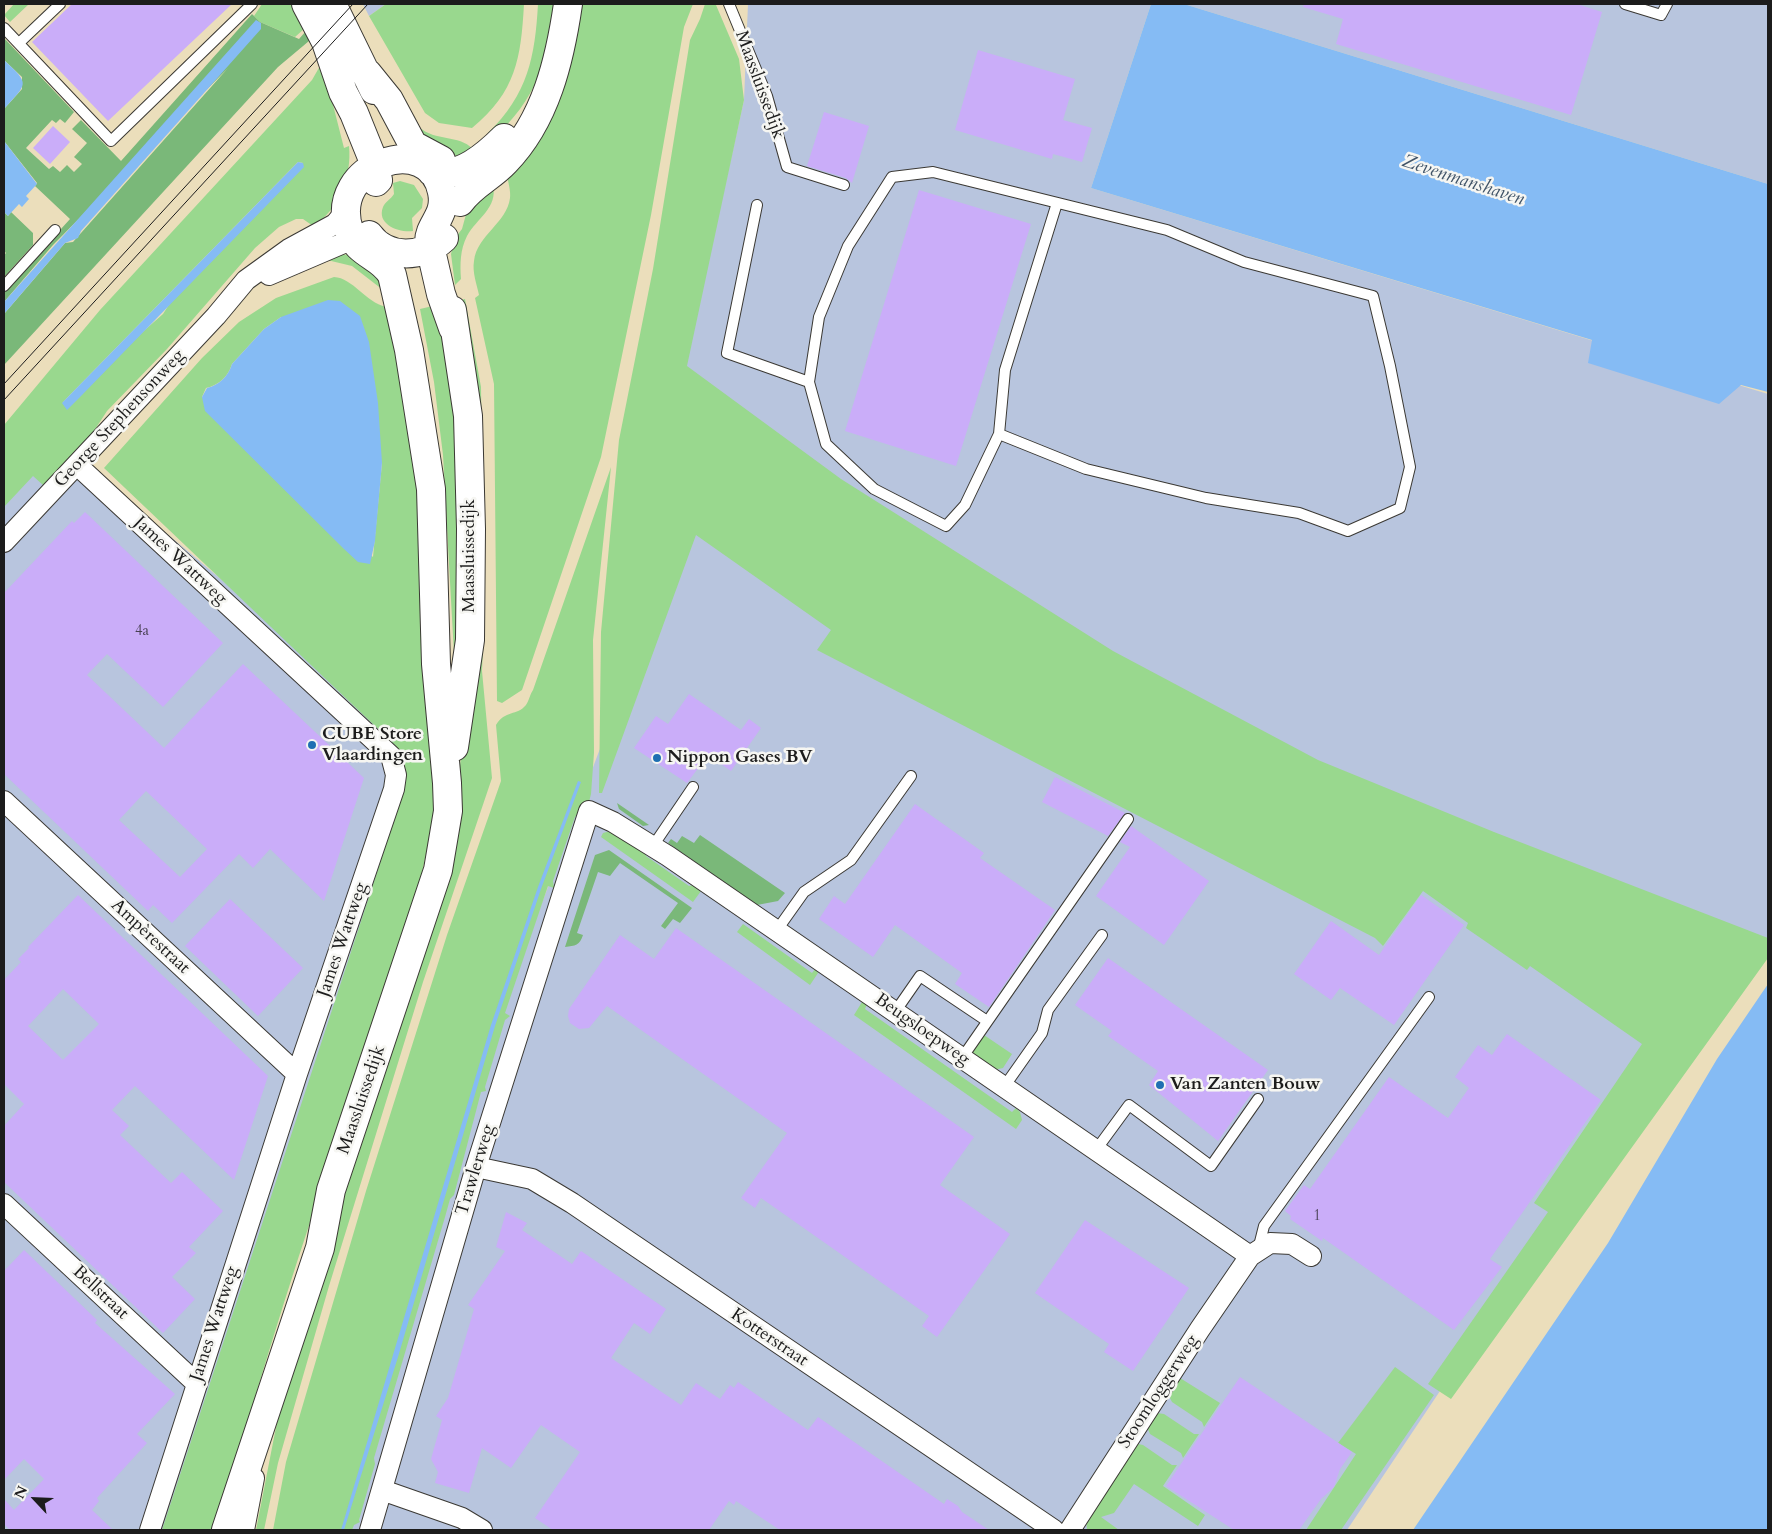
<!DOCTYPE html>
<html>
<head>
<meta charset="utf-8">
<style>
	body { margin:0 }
	#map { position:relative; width:1772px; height:1534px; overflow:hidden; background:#ebdebb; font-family:Cardo,serif }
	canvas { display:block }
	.frame { position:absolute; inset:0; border:5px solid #1c1c1c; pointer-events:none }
	.north { position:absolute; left:10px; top:1474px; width:50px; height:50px; -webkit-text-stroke:4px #f6f6f2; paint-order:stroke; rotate:295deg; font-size:14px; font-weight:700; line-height:20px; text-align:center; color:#1c1c1c }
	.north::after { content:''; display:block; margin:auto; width:18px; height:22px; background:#1c1c1c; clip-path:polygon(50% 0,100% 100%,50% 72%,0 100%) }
</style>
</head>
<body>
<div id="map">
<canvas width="1772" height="1534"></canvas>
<div class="frame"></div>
<div class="north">N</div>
</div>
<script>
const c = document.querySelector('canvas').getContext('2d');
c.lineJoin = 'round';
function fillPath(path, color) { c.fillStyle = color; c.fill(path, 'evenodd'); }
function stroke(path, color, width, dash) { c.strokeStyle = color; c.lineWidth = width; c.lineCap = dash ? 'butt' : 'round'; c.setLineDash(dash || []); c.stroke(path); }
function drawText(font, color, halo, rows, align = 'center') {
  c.font = font + ' Cardo,serif'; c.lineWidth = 5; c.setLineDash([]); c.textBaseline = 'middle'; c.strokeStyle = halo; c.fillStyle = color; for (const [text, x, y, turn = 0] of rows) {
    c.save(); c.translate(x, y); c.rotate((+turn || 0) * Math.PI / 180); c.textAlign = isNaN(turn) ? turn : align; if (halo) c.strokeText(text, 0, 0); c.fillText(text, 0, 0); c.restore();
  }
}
const industrial = new Path2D(`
	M363,4H386L369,16Z
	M748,4H1151L1091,188L1768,394V949L1444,1385L1347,1530H340L496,1025L601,746L744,100Z
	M1184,4H1768V184Z
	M42,429L402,731L415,782L170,1530H4V470Z`);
const green = new Path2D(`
	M14,4H29L10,22L4,15Z
	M262,4H291L304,29L295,37L260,22L254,16Z
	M386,4H524C521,58 516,92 472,128L439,123L425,113L369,16Z
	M538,4H555C549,59 536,101 493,138L488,133C528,94 535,57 538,4Z
	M575,4H693L684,27L651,215L601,457L522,690L502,703L497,701L494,384L475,298L479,295C477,285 472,272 474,261C477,235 507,223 510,198C511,191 508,182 507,175Z
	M705,4L716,5L739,59L744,100L687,366L841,479L1113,651L1318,760L1494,832L1768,938V958L1451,1399L1428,1384L1548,1212L1534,1203L1642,1044L1530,966L1527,970L1466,928L1468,923L1423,891L1383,946L1375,938L817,650L831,630L696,535L602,793H599L601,632L619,440L653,269L690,40L700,19Z
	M320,66L330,93L344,148L349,146C352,176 339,210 313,226L303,219H296L279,227L255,248L167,349L107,411L92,434L43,485L33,476L4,507V425L100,310L312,80ZM298,162L303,163L170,303L163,314L62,403Z
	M419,127C436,142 458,134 473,149L465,157L450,155L419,137Z
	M400,181L414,185L423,199L422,208L412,218L413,231C400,233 376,225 383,207C385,202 391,199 394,194L393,183Z
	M493,185C498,208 477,218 467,236C460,250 460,264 461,279L455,285L451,254L455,238L462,229L468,207Z
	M339,254L349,255L379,274L383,290L352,266L327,260Z
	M334,277C353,278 365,302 386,307L420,450L435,803C417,928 369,1049 328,1169C287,1288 251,1409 216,1530H162L399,805C405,783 409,767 396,746L104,468L202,358L239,322L276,298ZM281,317L382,463L373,557L202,397L206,388C219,385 228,377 232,364L264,329Z
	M465,299L481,387L484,623L482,671L492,778L423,982L329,1286L278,1463L264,1530H256L284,1386L345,1196L338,1192L453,824L462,749L458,301Z
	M437,305L452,382L465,528L455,672L443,455L434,382L420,309Z
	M611,467L593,640L594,753L591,794L589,802L575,817L553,881L554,888L548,886L505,1013L510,1016L505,1020L485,1087L486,1091L481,1092L454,1195L450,1199L445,1217L374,1458L375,1464L359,1520L360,1522L354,1525L352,1530H273L286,1462L366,1191L447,935L501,781L496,725C505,710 517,716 526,705C529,701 530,694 533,690Z
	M614,830L644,847L646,856L689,886L697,884L701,887V891L693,902L601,837L603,833Z
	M743,924L812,973L816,968L818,973L810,985L737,932Z
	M862,1002L867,1004L865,1009L1012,1112L1016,1108L1020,1112L1022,1120L1016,1129L854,1015Z
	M984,1035L1012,1054L1003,1068L994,1070L971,1053Z
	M1395,1367L1434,1395L1341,1530H1306L1356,1454L1338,1443Z
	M1180,1378L1220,1403L1204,1427L1202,1422L1172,1402L1169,1396Z
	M1157,1413L1164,1414L1194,1434H1199L1183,1458L1181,1453L1150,1434L1147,1427Z
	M1138,1444L1143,1445L1172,1465H1177L1163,1486L1205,1515L1198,1526L1134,1484L1114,1513L1101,1517L1119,1530H1087L1086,1518L1131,1448Z`);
const forest = new Path2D(`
	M252,14L260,22L299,39L306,31L309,41L278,67L4,365V314L65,243L73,242L81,233L228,68L53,245L4,302V292L70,219L35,186L37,183L4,141V109L22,89V77L4,60V38L74,112L65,123L60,119L56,123L52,120L26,148L49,169L53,166L60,172L67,165L74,172L82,164L74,157L87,143L72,129L81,120L121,161Z
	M4,212L8,216L11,212L33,233V245L4,277V255L6,253L4,251Z
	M617,803L649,825L643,826L619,809Z
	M700,835L785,893L778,901L757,905L668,843L671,839L677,843L682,836L694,843Z
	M609,850L692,908L680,923L673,919L665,929L661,926L678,903L620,863L610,876L598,872L577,933L583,935C580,945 575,946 565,947L595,855Z`);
const water = new Path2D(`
	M1151,4H1184L1768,184V392L1741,385L1719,404L1588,363L1592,340L1091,188Z
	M256,20L261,23V29L81,231L78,238L65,243L4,314V302Z
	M4,60C31,85 27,83 4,109Z
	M4,141L37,184L26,196L29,199L22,207L19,204L8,216L4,212Z
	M298,162L303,163L304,167L82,395L67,410L62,403Z
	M328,300L340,301L360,316L369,342L378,403L382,463L375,541L370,564L358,562L344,549L205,411L202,397L207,388C219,385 228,377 232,364L264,329L281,317Z
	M578,781L581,782L541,889L495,1026L398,1357L344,1530H341L491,1025L538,887Z
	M1768,984V1530H1413L1608,1243L1717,1059Z`);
const building = new Path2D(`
	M72,4H232L108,121L32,42Z
	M1304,4H1577L1602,12L1571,115L1336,44L1343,19L1303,7Z
	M978,50L1075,79L1063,120L1092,128L1082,162L1053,154L1052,159L955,130Z
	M824,112L869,126L852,183L846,178L807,166Z
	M53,126L70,142L50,164L33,148Z
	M919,190L1031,224L956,466L845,431Z
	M85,512L223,643L163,707L107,654L87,675L164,748L243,664L364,778L324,901L270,849L253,868L239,854L172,923L153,905L148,911L4,774V593L72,521L74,523ZM146,791L207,849L180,877L119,820Z
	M689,694L741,730L749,719L761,728L731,771L708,755L687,783L634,748L656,716L668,724Z
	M1055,777L1125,813L1108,836L1042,802Z
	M915,804L984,853L980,858L1055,910L989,1007L955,984L962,973L895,925L873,957L819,919L834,896L845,904Z
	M1131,826L1209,881L1164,945L1096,896L1130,847L1120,842Z
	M78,895L268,1076L234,1180L135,1086L112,1110L129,1126L120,1135L171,1183L182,1172L223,1211L189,1247L196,1253L172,1277L195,1299L163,1333L4,1182V1126L24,1104L4,1084V980L21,962L18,959L29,948L28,947ZM63,989L99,1024L63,1060L28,1026Z
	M1421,895L1464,925L1394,1025L1340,988L1331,1000L1294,974L1331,921L1379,955Z
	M230,899L303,968L258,1016L185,946Z
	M676,928L974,1137L940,1185L1010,1234L937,1337L922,1326L929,1316L761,1198L755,1208L741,1198L787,1133L607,1006L589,1028L579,1029L570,1023L568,1016L569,1009L620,935L654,959Z
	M1108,958L1268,1070L1218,1141L1149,1085L1158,1071L1108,1036L1112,1031L1075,1005Z
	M1507,1034L1601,1100L1490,1259L1502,1267L1454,1330L1323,1238L1322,1241L1290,1219L1291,1216L1285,1211L1304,1185L1310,1189L1389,1077L1448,1118L1469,1088L1455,1077L1478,1045L1492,1055Z
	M506,1212L527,1223L522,1230L572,1264L581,1251L666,1309L650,1334L634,1323L611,1358L681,1405L696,1383L720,1399L730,1385L734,1388L738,1382L808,1430L818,1417L944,1504L947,1499L958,1506L962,1512L989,1530H780L736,1501L734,1505L729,1501L709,1530H553L535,1518L580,1452L541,1425L511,1468L482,1448L469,1493L435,1483L438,1472L431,1459L442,1420L436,1416L448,1398L474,1309L468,1305L505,1251L496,1247Z
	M1085,1220L1189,1288L1133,1371L1104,1352L1109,1344L1035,1293Z
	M24,1250L97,1320L95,1323L175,1394L137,1434L147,1443L97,1498L99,1501L92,1510L113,1530H10L4,1524V1499L14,1510L44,1479L24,1459L4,1480V1271Z
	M1240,1377L1352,1452L1340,1469L1334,1487L1321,1499L1299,1530H1234L1166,1486Z`);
const lane = new Path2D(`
	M729,4L767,96L787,167L844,185
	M1625,4L1661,15L1667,4
	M4,28L111,141L252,4
	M19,43L60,4
	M933,172L1167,230L1244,262L1373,296L1390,366L1410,467L1400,508L1348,531L1299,513L1206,498L1086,469L999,434L965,505L946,526L874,489L826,444L809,382L819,317L848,246L892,177Z
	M757,205L727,353L809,382
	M4,286L55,230
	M999,434L1005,370L1057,203
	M653,846L693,787
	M777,930L804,892L851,860L911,776
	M895,1012L920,976L987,1021
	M962,1058L1128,819
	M1004,1087L1042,1033L1048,1010L1102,935
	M1096,1150L1129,1105L1211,1166L1258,1099
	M1258,1250L1264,1226L1429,997`);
const street = new Path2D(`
	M269,275L353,239
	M77,465L391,756L396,775L394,789L297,1074L150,1530
	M4,542L216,316L246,280L289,249L335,224L346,211
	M4,801L297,1074
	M476,1167L532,1179L572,1203L1054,1530
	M4,1204L196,1383
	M382,1490L462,1518L482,1530
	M244,1530L254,1478
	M370,1530L476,1167L589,811L613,822L668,856L1250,1256
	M1070,1530L1200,1329L1250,1256L1270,1243L1292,1244L1311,1256`);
const secondary = new Path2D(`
	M306,4L326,42L343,92L354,113L373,160L378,180L376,182
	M332,4L374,90
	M368,74L389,100L413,145L441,160
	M432,172C458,180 486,156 504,138
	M460,202C472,185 491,177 505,162C546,120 560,59 568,4
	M369,235C387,260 423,258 444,238
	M452,310L468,416L471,529L470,640L454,747
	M226,1530L320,1248L331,1190L438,870L448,811L447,783L436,664L431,489L409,350L392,275C381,255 357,255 349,230C327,164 430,130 442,192C447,216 429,224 429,242L441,294L453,328`);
const tram = new Path2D(`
	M4,384L353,4
	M4,400L368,4`);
const markers = [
	[312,745,5,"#1f6fb2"],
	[657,758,5,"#1f6fb2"],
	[1160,1085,5,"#1f6fb2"]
];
const numberNames = [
	["4a",142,632],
	["1",1317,1217]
];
const streetNames = [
	["Maassluissedijk",759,85,70],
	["George Stephensonweg",120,419,-47],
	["Maassluissedijk",470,556,-90],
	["James Wattweg",180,561,43],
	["Ampèrestraat",150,937,43],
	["James Wattweg",343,940,-71],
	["Beugsloepweg",922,1030,35],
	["Maassluissedijk",362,1100,-71],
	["Trawlerweg",476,1170,-73],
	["Bellstraat",100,1293,43],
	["James Wattweg",215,1324,-72],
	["Kotterstraat",769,1338,34],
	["Stoomloggerweg",1159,1392,-57]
];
const poiNames = [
	["CUBE Store",322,735],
	["Vlaardingen",322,756],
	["Nippon Gases BV",667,758],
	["Van Zanten Bouw",1170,1085]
];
const waterNames = [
	["Zevenmanshaven",1463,181,18]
];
fillPath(industrial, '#b8c5de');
fillPath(green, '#99d88e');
fillPath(forest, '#7ab879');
fillPath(water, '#85bbf4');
fillPath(building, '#caadf9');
stroke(lane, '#3b3934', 12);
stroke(street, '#3b3934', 22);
stroke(secondary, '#3b3934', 30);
stroke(lane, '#fff', 10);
stroke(street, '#fff', 20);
stroke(secondary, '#fff', 28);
stroke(tram, '#1c1c1c', 1);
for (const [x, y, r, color] of markers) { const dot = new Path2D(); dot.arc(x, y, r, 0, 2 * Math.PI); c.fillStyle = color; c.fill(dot); stroke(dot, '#f6f6f2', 2); }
drawText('15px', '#484053', null, numberNames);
drawText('18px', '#1c1c1c', '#f6f6f2', streetNames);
drawText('bold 18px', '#1c1c1c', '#f6f6f2', poiNames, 'left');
drawText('italic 19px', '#415468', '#f6f6f2', waterNames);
</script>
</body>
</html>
